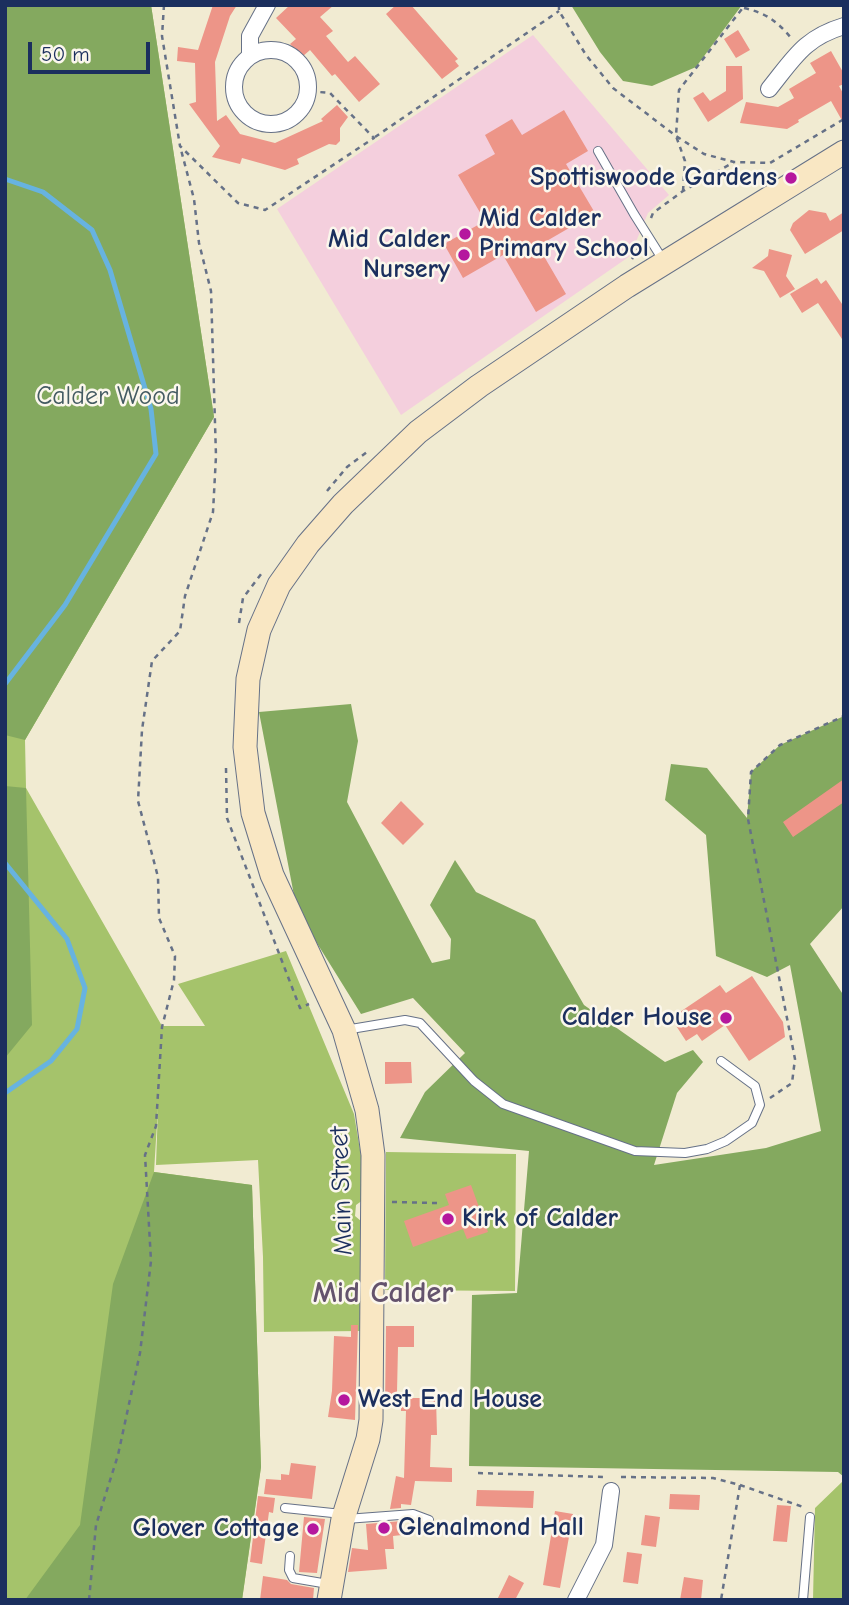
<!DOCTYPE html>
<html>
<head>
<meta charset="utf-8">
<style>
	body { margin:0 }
	#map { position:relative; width:849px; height:1605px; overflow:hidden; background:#f1ebd2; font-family:"Comic Neue",sans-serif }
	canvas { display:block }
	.frame { position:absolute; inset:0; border:7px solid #1b2f5e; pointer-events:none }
	.scale { position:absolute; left:28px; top:42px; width:122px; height:32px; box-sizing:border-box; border:4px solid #1b2f5e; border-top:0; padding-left:9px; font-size:21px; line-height:24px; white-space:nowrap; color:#1b2f5e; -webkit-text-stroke:5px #fbf7ec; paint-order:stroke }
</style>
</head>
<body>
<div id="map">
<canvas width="849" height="1605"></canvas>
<div class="frame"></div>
<div class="scale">50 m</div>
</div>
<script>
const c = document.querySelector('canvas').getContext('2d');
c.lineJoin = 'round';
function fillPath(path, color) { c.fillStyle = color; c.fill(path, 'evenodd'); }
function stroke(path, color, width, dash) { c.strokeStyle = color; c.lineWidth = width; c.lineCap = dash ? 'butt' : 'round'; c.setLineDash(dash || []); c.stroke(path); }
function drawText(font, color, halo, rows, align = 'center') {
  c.font = font + ' "Comic Neue",sans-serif'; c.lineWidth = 5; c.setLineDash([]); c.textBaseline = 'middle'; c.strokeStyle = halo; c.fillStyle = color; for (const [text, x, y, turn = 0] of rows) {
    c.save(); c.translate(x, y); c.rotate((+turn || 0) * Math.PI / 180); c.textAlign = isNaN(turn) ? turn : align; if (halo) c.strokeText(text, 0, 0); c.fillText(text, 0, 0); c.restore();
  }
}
const built = new Path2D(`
	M533,35L669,195L648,213L630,256L401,415L277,209Z`);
const green = new Path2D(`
	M5,5H151L214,417L25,740L26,788L162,1026H205L178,984L286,951L354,1114L364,1174L363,1200L356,1205L355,1216L361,1221V1331L264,1332L263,1257L258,1160L156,1165L158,1107L154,1172L252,1185L261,1467L242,1600H5Z
	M386,1152L516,1154L515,1291L385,1290Z
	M843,1481L844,1600H813L815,1508Z`);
const forest = new Path2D(`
	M5,5H151L214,417L25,740L5,735Z
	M571,5H742L696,67L652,86L623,81L600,52Z
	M351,704L358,741L347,802L432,963L450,959L451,939L430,905L455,860L476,892L535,920L584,1005L665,1062L693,1050L703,1062L677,1093L654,1165L766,1148L821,1131L790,965L767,977L716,956L706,835L665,800L671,764L707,768L747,818L751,772L780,745L844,716V906L810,944L844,996V1477L838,1472L469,1466L472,1295L517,1293L529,1151L400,1138L425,1092L465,1053L413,998L361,1014L297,911L259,712Z
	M5,786L26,788L32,1025L5,1058Z
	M154,1172L252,1185L261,1467L242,1600H25L80,1525L113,1284Z`);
const stream = new Path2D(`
	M5,179L43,192L92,230L110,270L151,409L156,454L65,605L5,684
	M5,863L67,939L85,988L77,1029L51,1061L5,1093`);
const building = new Path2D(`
	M213,5H237L230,16L215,62L217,121L226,115L240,134L275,143L323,121L321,119L337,105L348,117L340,128V141L336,145L329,144L297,159L299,164L285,170L242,158L240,164L212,157L220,146L189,104L196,102L195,63L177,61L178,47L198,50Z
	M290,5H334L320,17L333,31L326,36L348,62L355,56L380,84L359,102L335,74L332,76L310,50L302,57L290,44L296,39L276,18Z
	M396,5H411L458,59L455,61L459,66L442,79L386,14Z
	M738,30L750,50L736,58L724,39Z
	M831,51L844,74V84L839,86L844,95V124L831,101L798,120L799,122L787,129L740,123L746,102L778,107L794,98L789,89L816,73L810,63Z
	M726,66H742L743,99L708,122L693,98L703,92L710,101L726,91Z
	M564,110L588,151L566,164L595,213L538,246L566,294L536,312L503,255L463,278L444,244L485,221L458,175L495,154L485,135L512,119L522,135Z
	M809,210L826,213L830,221L844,212V230L805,254L790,230L793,223Z
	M769,249L792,255L786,276L795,289L780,298L764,271L752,268L768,256Z
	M817,278L821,284L826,280L844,307V342L818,303L802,313L790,294Z
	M844,779V802L793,837L783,822Z
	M401,801L424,824L403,845L381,823Z
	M752,976L783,1022L785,1037L749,1061L725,1025L702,1041L697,1034L686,1041L671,1018L720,985L726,993Z
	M385,1062H411L412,1083L385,1084Z
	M471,1185L488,1232L467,1239L463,1229L413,1247L404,1221L449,1205L445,1194Z
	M351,1325H358L355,1420L328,1417L332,1391L334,1336L351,1337Z
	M386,1326H414V1347H398L397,1392H401V1398H436L437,1435H431L430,1467L452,1468V1482L415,1481L411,1505L401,1504V1508L390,1509L396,1476L404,1478L406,1411H401V1401V1407H385Z
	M291,1463L316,1466L312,1499L264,1494L266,1479L281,1480V1474L289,1475Z
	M477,1490L534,1491L533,1508L476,1506Z
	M670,1494L700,1495L699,1510L669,1509Z
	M258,1496L275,1498L273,1513L269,1512L262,1564L250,1562Z
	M777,1505L791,1506L787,1542L773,1541Z
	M555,1511L573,1514L560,1588L543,1585Z
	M645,1515L660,1517L656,1547L641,1545Z
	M304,1517L325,1519L317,1573L299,1572Z
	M402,1521V1535L393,1536L394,1549H385L387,1569L348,1572L352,1548L368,1550L366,1524Z
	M627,1552L642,1554L638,1584L623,1582Z
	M509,1575L524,1583L515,1600H497Z
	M263,1576L287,1580L291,1584L314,1588L313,1600H260Z
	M684,1577L703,1580L701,1600H680Z`);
const path = new Path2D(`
	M164,5L162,36L180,146L238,203L265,210L374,138L330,93L308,91
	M559,5V11L586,55L613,88L676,136L704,154L734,162L770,163L844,119
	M744,8C766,13 777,21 792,39
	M375,137L559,11
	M683,191L685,161L676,136L679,90L745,5
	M651,218L653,213L683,191L734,162
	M632,259L639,247
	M327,491L347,467L367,452
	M239,623L243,598L262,573
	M226,768L227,818L300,1008L309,1004
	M770,1098L792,1083L795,1059L748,819L751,772L780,745L844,716
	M392,1202L437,1203
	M478,1473L604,1477
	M621,1477L713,1478L740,1485L721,1600
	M740,1485L806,1508
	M89,1600L96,1525L118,1455L140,1353L151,1261L145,1155L156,1126L162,1027L174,980L175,956L159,918L158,877L138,801L142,730L152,661L180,631L185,596L213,512L216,456L211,291L199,243L194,199L180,146`);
const lane = new Path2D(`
	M598,151L634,214L663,260
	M345,1030L405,1020L420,1023L474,1081L503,1104L635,1151L685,1153L707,1149L726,1141L752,1123L760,1105L755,1086L721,1061
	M285,1508L342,1514
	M346,1519L413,1514L429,1520
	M290,1556L289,1570L293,1578L328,1584
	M803,1600L810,1517`);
const street = new Path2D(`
	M234 87a37 37 0 1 1 74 0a37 37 0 1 1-74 0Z
	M250,56V36L267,5
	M769,89C794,58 804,38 844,26
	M576,1600L604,1545L611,1491`);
const secondary = new Path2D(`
	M329,1600L343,1519L368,1439L371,1420L373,1155L367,1110L344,1030L272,875L253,813L245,747L248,679L259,630L279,585L308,544L343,504L418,432L479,386L627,286L844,152`);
const markers = [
	[791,178,7,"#b5179e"],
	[465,234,7,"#b5179e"],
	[464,255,7,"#b5179e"],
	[726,1018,7,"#b5179e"],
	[448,1219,7,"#b5179e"],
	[344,1400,7,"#b5179e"],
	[384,1528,7,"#b5179e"],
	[313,1529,7,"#b5179e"]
];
const poiNames = [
	["Spottiswoode Gardens",777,178],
	["Mid Calder",479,219,"left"],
	["Primary School",479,249,"left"],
	["Mid Calder",450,240],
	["Nursery",450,270],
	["Calder House",712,1018],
	["Kirk of Calder",462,1219,"left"],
	["West End House",358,1400,"left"],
	["Glenalmond Hall",398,1528,"left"],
	["Glover Cottage",299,1529]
];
const parkNames = [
	["Calder Wood",108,397]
];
const streetNames = [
	["Main Street",342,1191,-92]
];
const quarterNames = [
	["Mid Calder",383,1294]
];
fillPath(built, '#f4cfdd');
fillPath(green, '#a5c36b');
fillPath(forest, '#84a95f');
stroke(stream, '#67b3e0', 5);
fillPath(building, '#ed9588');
stroke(lane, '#667187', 10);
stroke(street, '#667187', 18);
stroke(secondary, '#667187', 25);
stroke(path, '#667187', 2.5, [5, 5]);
stroke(lane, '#fff', 8);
stroke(street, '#fff', 16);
stroke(secondary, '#f9e7c3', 23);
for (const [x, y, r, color] of markers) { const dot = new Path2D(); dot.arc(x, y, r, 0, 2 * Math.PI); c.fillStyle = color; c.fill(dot); stroke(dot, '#fbf7ec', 2.5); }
drawText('bold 26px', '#1b2f5e', '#fbf7ec', poiNames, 'right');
drawText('26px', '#445b62', '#fbf7ec', parkNames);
drawText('26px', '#1b2f5e', '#fbf7ec', streetNames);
drawText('bold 30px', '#64536d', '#fbf7ec', quarterNames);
</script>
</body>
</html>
